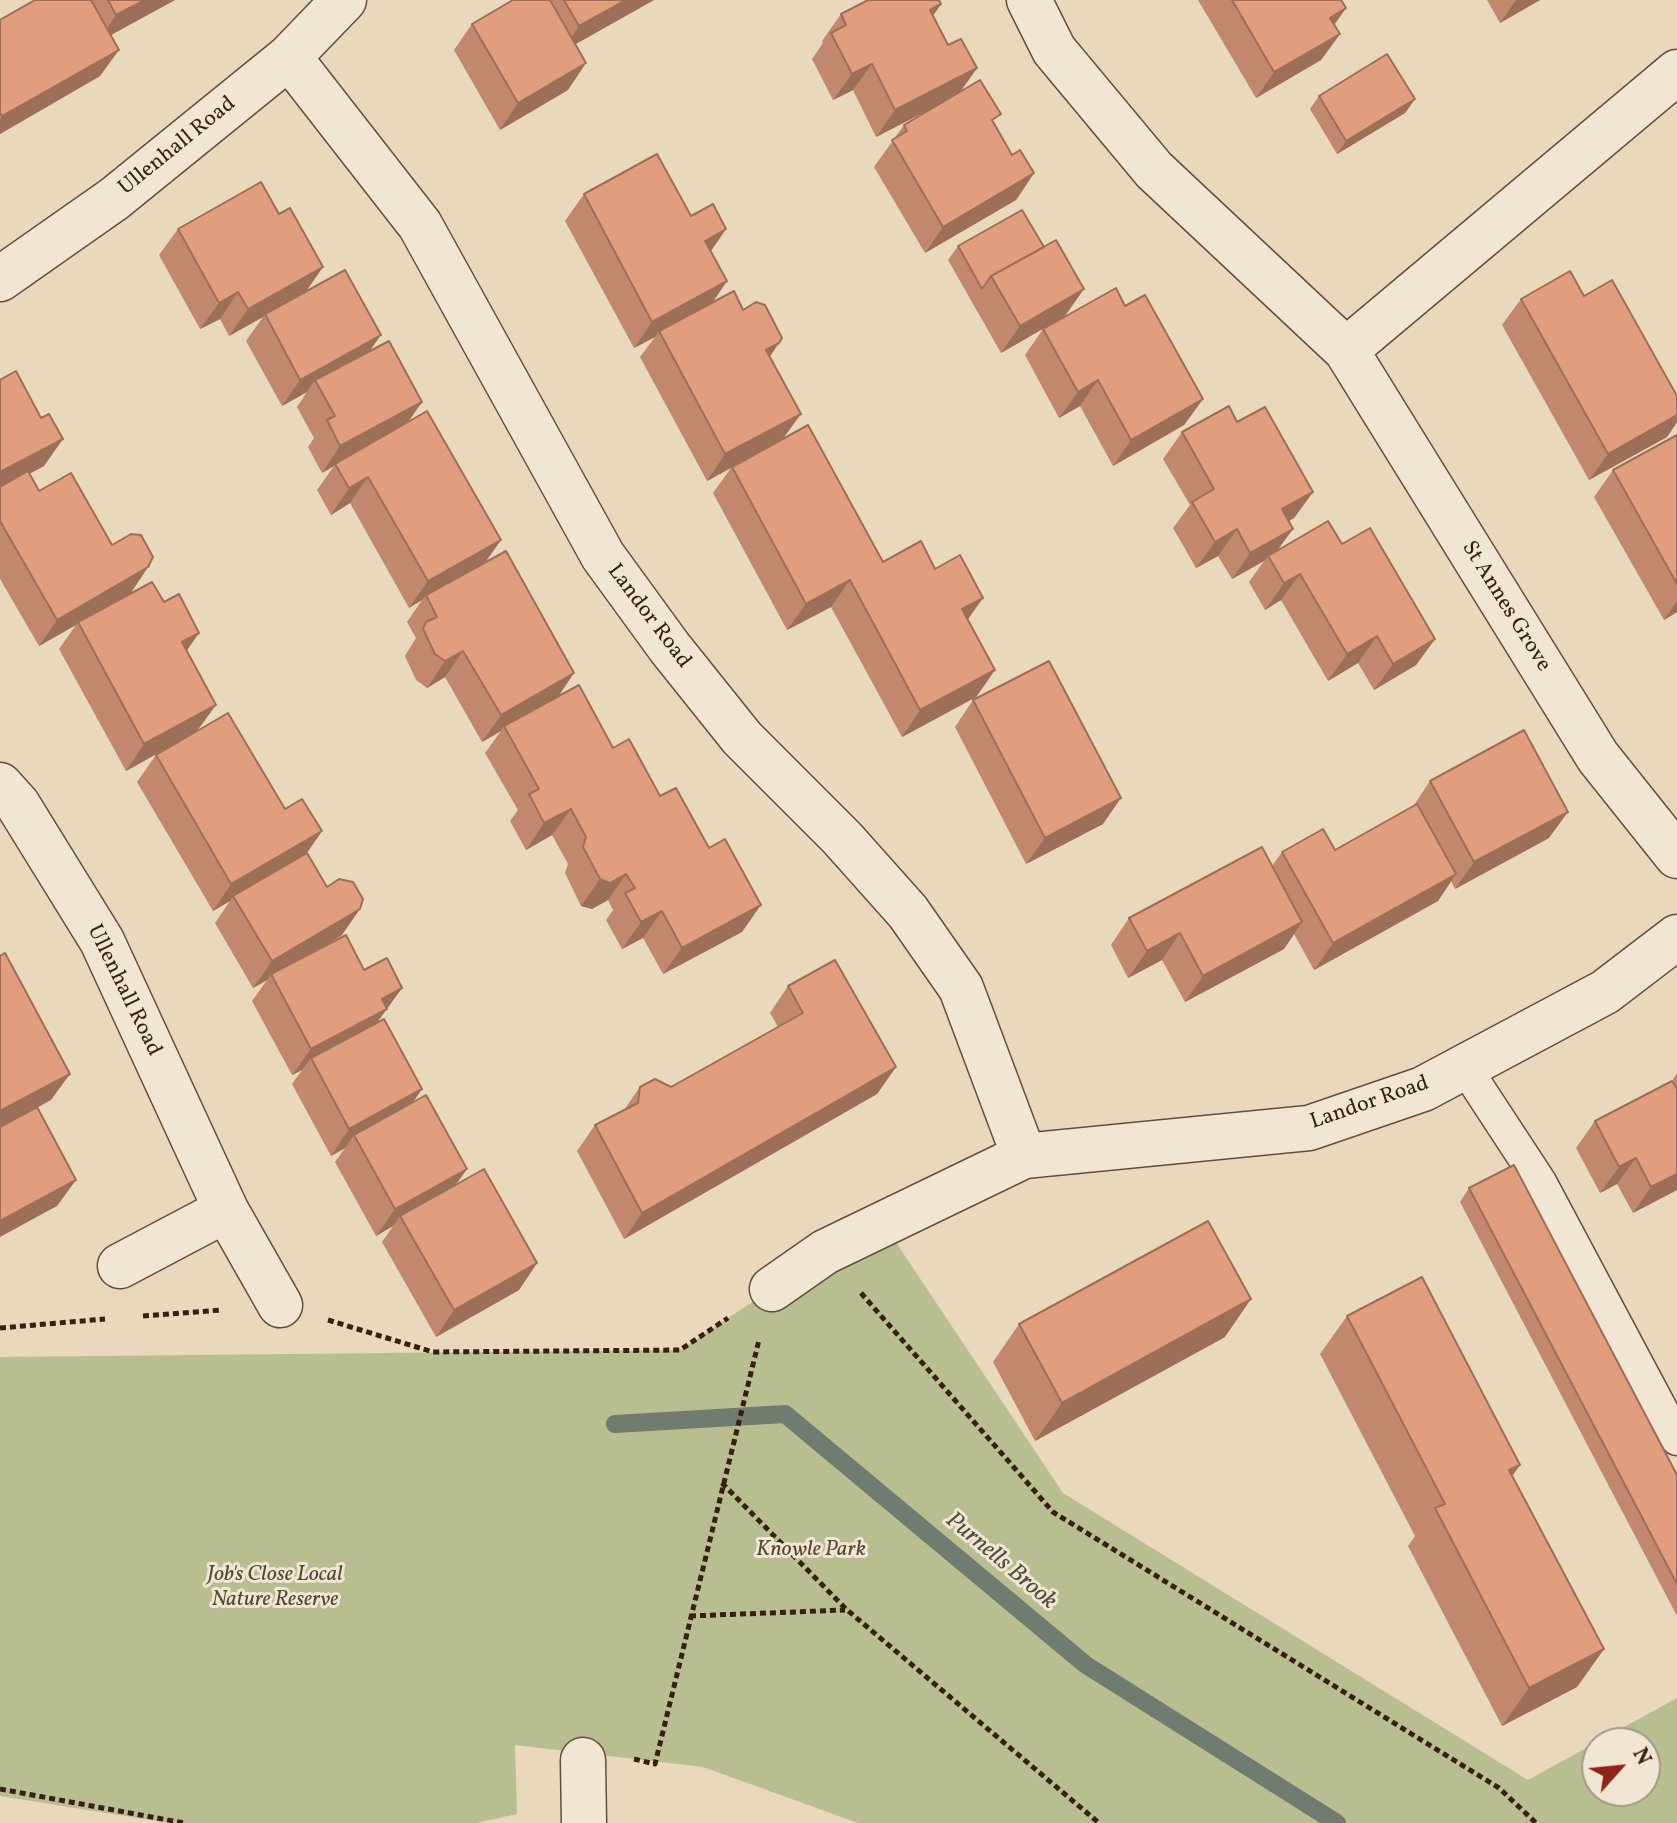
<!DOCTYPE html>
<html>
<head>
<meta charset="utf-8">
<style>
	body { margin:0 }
	#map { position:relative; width:1677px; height:1823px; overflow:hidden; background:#e9d8bc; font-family:Vollkorn,serif }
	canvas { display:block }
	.north { position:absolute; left:1581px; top:1727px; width:80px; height:80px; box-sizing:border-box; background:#f1e6d3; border:2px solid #a79686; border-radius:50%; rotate:63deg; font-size:22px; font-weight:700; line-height:32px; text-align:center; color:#391f12 }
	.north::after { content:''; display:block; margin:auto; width:28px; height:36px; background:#8f2418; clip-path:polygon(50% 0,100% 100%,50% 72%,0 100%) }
</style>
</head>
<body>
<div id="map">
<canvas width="1677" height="1823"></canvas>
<div class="north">N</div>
</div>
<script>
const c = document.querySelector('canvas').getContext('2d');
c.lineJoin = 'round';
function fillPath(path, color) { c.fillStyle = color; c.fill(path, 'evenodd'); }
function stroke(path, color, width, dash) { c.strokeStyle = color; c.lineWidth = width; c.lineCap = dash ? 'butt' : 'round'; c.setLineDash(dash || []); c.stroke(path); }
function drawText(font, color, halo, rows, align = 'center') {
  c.font = font + ' Vollkorn,serif'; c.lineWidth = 6; c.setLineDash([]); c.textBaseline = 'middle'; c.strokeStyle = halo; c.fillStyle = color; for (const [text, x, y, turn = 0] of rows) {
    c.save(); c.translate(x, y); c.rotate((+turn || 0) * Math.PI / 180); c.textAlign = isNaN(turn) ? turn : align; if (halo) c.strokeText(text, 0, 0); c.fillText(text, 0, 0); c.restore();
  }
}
const green = new Path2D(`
	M883,1223L1063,1493L1528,1780L1677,1698V1823H858L703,1767L515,1745L517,1814L476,1823H169L0,1796V1357L680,1350L772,1289ZM1597,1743H1645V1791H1597Z`);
const stream = new Path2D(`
	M615,1424L785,1414L1086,1665L1337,1823`);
const path = new Path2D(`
	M861,1293L1053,1512L1499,1788L1536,1823
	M143,1316L221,1310
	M328,1320L433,1352L680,1350L728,1318
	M0,1328L105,1319
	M722,1483L846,1609L1099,1823
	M690,1616L845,1610
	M634,1759L655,1764L759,1340
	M0,1789L184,1823`);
const lane = new Path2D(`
	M1464,1066L1540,1182L1677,1439`);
const street = new Path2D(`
	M1029,0L1054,50L1154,170L1346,350L1598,757L1677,856
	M289,57L420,225L603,556L670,648L742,738L842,838L908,912L961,988L1024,1156
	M0,279L114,199L289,57L344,0
	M1346,350L1677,72
	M0,785L18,805L102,941L226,1210L280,1305
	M120,1266L226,1210
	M772,1289L825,1252L1024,1156L1309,1128L1423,1089L1605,992L1677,937
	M583,1760L584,1823`);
const wall = new Path2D(`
	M35,0H175L111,35L100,76L0,134V20Z
	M513,0H654L575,44L568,90L500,130L454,50L472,24Z
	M1198,0H1341L1346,8L1334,25L1340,34L1321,60L1256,98Z
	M1487,0H1540L1500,23Z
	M941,4L933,16L948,45L977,68L960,92L994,124L1012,155L1034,173L1016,200L925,253L874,167L904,125L938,105L876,137L853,90L833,100L812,59L823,43L822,41L841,14Z
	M1319,96L1415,99L1405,113L1337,154L1310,109Z
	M584,194L691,216L726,229L711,251L727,281L713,302L743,310L770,357L783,439L883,562L935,569L968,620L995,670L976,697L902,737L831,607L787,630L713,493L731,468L707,481L640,357L655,337L634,348L565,221Z
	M279,214L323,267L305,293L370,351L422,402L408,422L501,540L485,563L558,696L613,748L660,796L742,932L663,974L643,938L622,949L606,920L613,910L608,900L592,909L581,906L565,873L568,864L552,835L526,850L510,821L518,810L485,753L501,731L482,742L445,677L427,688L416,680L405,656L416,638L407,622L422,600L409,608L350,503L331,515L317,490L334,466L322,473L308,447L314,438L297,407L307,392L282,406L246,341L263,317L229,336L220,319L200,329L159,255L178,229Z
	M958,246L1044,247L1065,316L1001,353L948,260Z
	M1584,296L1677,396V422L1667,437L1589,480L1502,325L1521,299Z
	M1125,306L1203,399L1184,425L1113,466L1080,406L1059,418L1025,355L1043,329Z
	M0,380L44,466L29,474L39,491L112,545L148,567L130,594L187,651L198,731L285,809L322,831L307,853L342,935L319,949L402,988L377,1022L422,1089L413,1102L467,1169L456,1184L537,1263L519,1290L436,1337L382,1242L393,1226L376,1236L335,1162L345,1148L331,1156L292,1084L302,1070L292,1075L252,1001L267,980L253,988L215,923L230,901L213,911L137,782L156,755L188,737L126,771L59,649L76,625L39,646L0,579Z
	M1237,422L1313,492L1294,518L1289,521L1278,550L1342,544L1435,639L1416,665L1374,690L1358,663L1328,681L1281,600L1265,610L1249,582L1264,561L1232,579L1218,556L1196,568L1173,528L1190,505L1163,459L1182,432Z
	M1677,435V612L1664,620L1594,497L1613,470Z
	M973,700L1103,824L1026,864L955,727Z
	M1430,781L1549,838L1455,889L1451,881L1438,901L1314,970L1294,934L1284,949L1185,1002L1162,960L1128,978L1111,945L1129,918L1272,866L1282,852L1335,850L1412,808Z
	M788,986L896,1067L877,1094L624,1239L577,1151L595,1125L624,1110L640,1087H671L778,1027L770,1013Z
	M1677,1073V1190L1633,1213L1617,1184L1600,1193L1576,1148L1595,1121L1672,1081Z
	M1469,1188L1677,1475V1616L1460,1202Z
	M1347,1316L1520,1465L1512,1476L1604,1649L1577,1687L1502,1726L1408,1546L1415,1536L1320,1354Z
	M1019,1324L1225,1337L1035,1441L993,1362Z`);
const shadedWall = new Path2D(`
	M145,0H175L98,42L116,15Z
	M626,0H654L560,53L579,26Z
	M1516,0H1540L1500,23Z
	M941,4L923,30L930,10Z
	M1346,8L1327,35L1330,18Z
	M1340,34L1321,60L1256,98L1274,72Z
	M119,50L100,76L0,134V120L2,116Z
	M586,63L568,90L500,130L518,103Z
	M872,64L853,90L833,100L852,74Z
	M977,68L958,95L876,137L895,110Z
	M1415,99L1405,113L1337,154L1346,141Z
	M1034,173L1016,200L925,253L943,227Z
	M726,229L708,255L705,241Z
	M323,267L304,294L265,314L263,317L229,336L248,309Z
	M727,281L709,307L659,331L655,337L634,348L652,322Z
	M1084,289L1065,316L1001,353L1020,326Z
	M238,292L220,319L200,329L219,303Z
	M381,335L362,362L315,380L307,392L282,406L300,380Z
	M779,343L761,370L766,350Z
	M1098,380L1080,406L1059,418L1078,392Z
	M1203,399L1184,425L1113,466L1131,440Z
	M422,402L403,429L335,464L334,466L322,473L340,446Z
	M801,414L782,440L707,481L725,454Z
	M1677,415V422L1667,437L1589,480L1608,454Z
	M63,439L44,466L0,489V472Z
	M368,477L350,503L331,515L349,488Z
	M1313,492L1294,518L1264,535L1282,509Z
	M1237,529L1218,556L1196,568L1215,542Z
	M1293,529L1274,555L1268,556L1264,561L1232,579L1250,553Z
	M501,540L482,566L426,595L422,600L409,608L428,581Z
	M148,567L130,594L78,622L76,625L39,646L57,620Z
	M1300,574L1281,600L1265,610L1284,583Z
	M850,580L831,607L787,630L806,604Z
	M983,598L964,625L962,609Z
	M1677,601V612L1664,620Z
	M199,633L181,659L182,642Z
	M1377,636L1358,663L1328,681L1347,654Z
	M1435,639L1416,665L1374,690L1393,664Z
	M463,651L445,677L427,688L445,661Z
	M995,670L976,697L902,737L920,710Z
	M574,673L556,700L504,726L501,731L482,742L501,715Z
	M216,705L197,731L126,771L144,744Z
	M1121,798L1103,824L1026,864L1045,838Z
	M571,809L552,835L526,850L544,823Z
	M1568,812L1549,838L1455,889L1474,862Z
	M322,831L303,858L233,896L230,901L213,911L231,884Z
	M626,874L608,900L592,909L581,906L600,879Z
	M1456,874L1438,901L1314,970L1333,943Z
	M761,905L742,932L663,974L682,948Z
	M360,909L342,935L272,977L271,974L267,980L253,988L272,961Z
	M662,911L643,938L622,949L641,922Z
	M1302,922L1284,949L1185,1002L1203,976Z
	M1180,933L1162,960L1128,978L1147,951Z
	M402,988L368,1035L311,1058L302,1070L292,1075L311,1049L382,999Z
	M896,1067L877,1094L624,1239L642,1213Z
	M70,1074L51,1100L0,1128V1111Z
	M422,1089L403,1116L354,1135L345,1148L331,1156L349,1129Z
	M1636,1158L1617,1184L1600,1193L1619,1167Z
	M467,1169L448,1195L400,1216L393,1226L376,1236L395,1209Z
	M1677,1174V1190L1633,1213L1651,1187Z
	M76,1180L57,1206L0,1237V1221Z
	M537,1263L519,1290L436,1337L454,1310Z
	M1251,1299L1225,1337L1035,1441L1062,1403Z
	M1520,1465L1493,1503L1509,1470Z
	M1604,1649L1577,1687L1502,1726L1529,1688Z`);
const building = new Path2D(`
	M35,0H91L119,50L2,116L0,113V20Z
	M108,0H145L116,15Z
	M513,0H550L586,63L518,103L472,24Z
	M564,0H626L579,26Z
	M868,0H939L941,4L930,10L948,45L961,39L977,68L895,110L872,64L852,74L831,33L846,25L841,14Z
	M1232,0H1341L1346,8L1330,18L1340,34L1274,72Z
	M1387,54L1415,99L1346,141L1319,96Z
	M980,80L1001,114L992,120L1012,155L1020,150L1034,173L943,227L892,140L907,131L904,125Z
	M657,154L691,216L713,204L726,229L705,241L727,281L652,322L584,194Z
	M261,182L279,214L290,208L323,267L248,309L238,292L219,303L178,229Z
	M1022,210L1044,247L991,276L982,289L958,246Z
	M1056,240L1084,289L1020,326L991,276Z
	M345,270L381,335L300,380L265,314Z
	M1570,271L1584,296L1612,280L1677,396V415L1608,454L1521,299Z
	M1116,288L1125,306L1145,295L1203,399L1131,440L1098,380L1078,392L1043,329Z
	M734,291L743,310L756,302L765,305L782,338L779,343L766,350L801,414L725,454L659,331Z
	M389,341L422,402L340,446L327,420L335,416L315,380Z
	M16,371L41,418L49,414L63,439L0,472V380Z
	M1229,406L1237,422L1265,407L1313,492L1282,509L1293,529L1250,553L1237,529L1215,542L1192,502L1214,489L1182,432Z
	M427,411L501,540L428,581L368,477L349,488L335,464Z
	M808,425L883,562L921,541L935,569L960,555L983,598L962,609L995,670L920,710L850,580L806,604L732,467Z
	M1677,435V584L1613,470Z
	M28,471L39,491L71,473L112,545L131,534L141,535L153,557L148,567L57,620L0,521V487Z
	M1328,521L1342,544L1370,528L1435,639L1393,664L1377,636L1347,654L1300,574L1284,583L1268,556Z
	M506,551L574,673L501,715L463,651L445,661L435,654L423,629L426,622L437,617L426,595Z
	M152,582L164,602L179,594L199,633L182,642L216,705L144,744L78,622Z
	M1049,661L1121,798L1045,838L973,700Z
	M579,685L613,748L629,739L660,796L676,788L709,848L725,839L761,905L682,948L662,911L641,922L625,893L635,888L626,874L610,883L600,879L583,847L586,837L571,809L544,823L529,794L539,789L504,726Z
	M228,713L285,809L302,799L322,831L231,884L156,755Z
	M1524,730L1568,812L1474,862L1430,781Z
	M1417,804L1456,874L1333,943L1282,852L1323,829L1335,850Z
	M1262,847L1302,922L1203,976L1180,933L1147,951L1129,918Z
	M307,853L327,887L339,879L353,882L363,899L360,909L272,961L233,896Z
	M346,935L364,970L387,958L402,988L382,999L387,1009L311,1049L271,974Z
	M5,953L70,1074L0,1111V956Z
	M835,960L896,1067L642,1213L595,1125L638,1103L640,1087L655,1079L671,1087L803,1013L788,986Z
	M384,1019L422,1089L349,1129L311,1058Z
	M1672,1081L1677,1089V1174L1651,1187L1636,1158L1619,1167L1595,1121Z
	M426,1095L467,1169L395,1209L354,1135Z
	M37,1107L76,1180L0,1221V1127Z
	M1514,1165L1677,1475V1584L1469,1188Z
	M484,1169L537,1263L454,1310L400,1216Z
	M1208,1221L1251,1299L1062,1403L1019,1324Z
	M1422,1277L1520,1465L1509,1470L1604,1649L1529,1688L1435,1508L1445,1504L1347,1316Z`);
const streetNames = [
	["Ullenhall Road",178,147,-39],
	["St Annes Grove",1505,607,58],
	["Landor Road",648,617,53],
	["Ullenhall Road",123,991,64],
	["Landor Road",1370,1104,-19]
];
const parkNames = [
	["Knowle Park",811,1551],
	["Job's Close Local",275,1576],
	["Nature Reserve",275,1601]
];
const waterNames = [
	["Purnells Brook",1000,1562,40]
];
fillPath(green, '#b8be90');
stroke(stream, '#717c71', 18);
stroke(lane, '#654d3c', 35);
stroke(street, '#654d3c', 47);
stroke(path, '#391f12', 5, [6, 4]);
stroke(lane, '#f1e6d3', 32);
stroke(street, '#f1e6d3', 44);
fillPath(wall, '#c1886d');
fillPath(shadedWall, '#9d6f59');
fillPath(building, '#e09e7f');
stroke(building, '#9d6f59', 2);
drawText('22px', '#391f12', '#f1e6d3', streetNames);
drawText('italic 22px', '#594732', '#f1e6d3', parkNames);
drawText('italic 24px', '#554e41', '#f1e6d3', waterNames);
</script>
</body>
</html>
